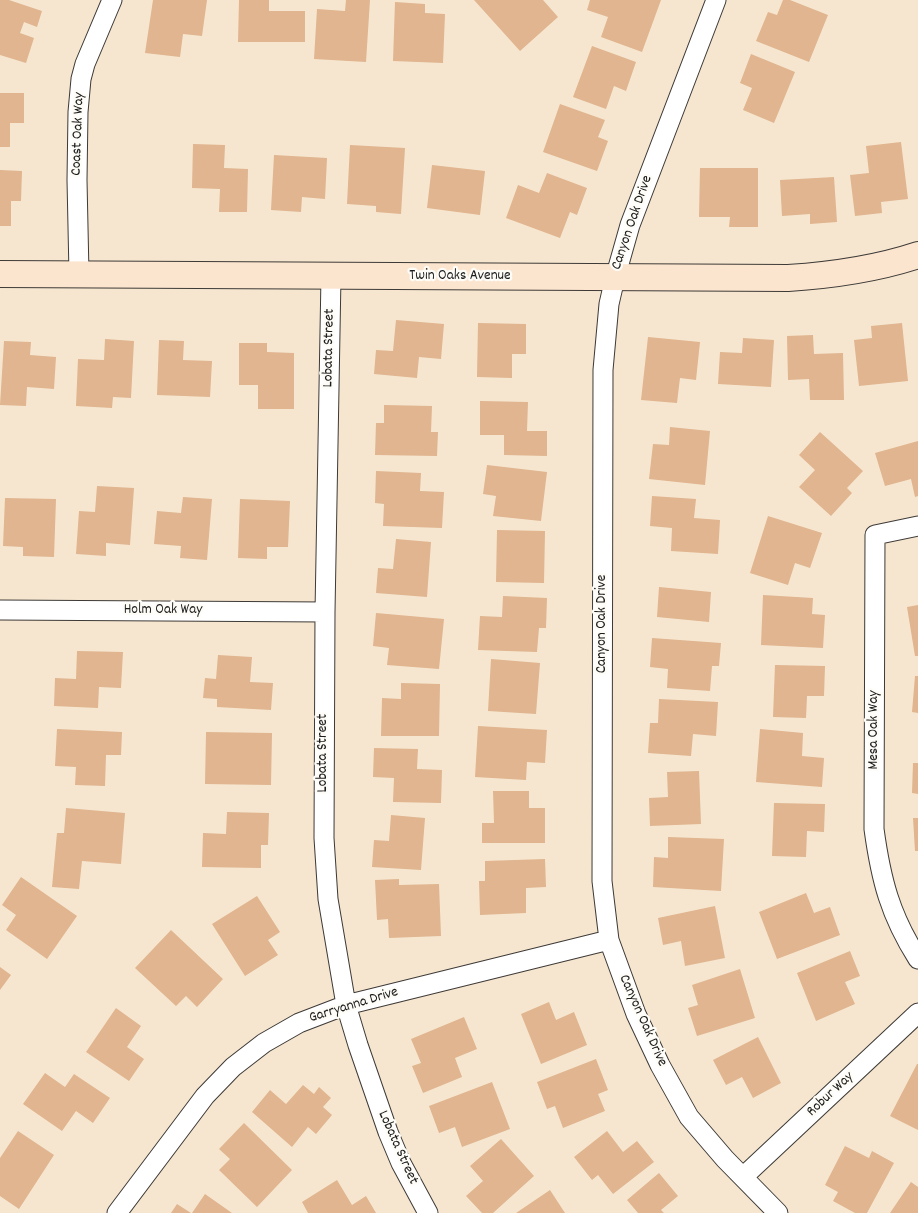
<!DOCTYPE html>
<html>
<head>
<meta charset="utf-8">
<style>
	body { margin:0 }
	canvas { display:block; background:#f6e6cf }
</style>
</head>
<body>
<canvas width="918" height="1213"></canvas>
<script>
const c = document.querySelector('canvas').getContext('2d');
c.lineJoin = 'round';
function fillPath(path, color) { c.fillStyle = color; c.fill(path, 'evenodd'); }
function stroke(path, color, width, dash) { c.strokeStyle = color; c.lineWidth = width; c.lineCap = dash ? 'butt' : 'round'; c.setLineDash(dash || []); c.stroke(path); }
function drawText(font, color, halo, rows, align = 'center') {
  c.font = font + ' Dekko,sans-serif'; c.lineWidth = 4.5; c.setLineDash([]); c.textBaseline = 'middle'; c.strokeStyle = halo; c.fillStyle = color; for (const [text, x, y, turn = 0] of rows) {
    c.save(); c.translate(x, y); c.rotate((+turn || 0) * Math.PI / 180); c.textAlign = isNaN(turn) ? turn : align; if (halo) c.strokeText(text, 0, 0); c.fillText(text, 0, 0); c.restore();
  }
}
const building = new Path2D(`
	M0,0H9L42,11L37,27L24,22L20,33L34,38L26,63L0,55Z
	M153,0H207L202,36L183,34L180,57L145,53Z
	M239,0H269V11H305V42H238Z
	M346,0H370L366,62L314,59L317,9L345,11Z
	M474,0H543L558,17L520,51Z
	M590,0H661L642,52L601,37L608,17L587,10Z
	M783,0H790L828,15L809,62L756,41L768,12L777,15Z
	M395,2L425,4V13L445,14L443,63L393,61Z
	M592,46L636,62L626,91L614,86L606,109L573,97Z
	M751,54L795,72L774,123L743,110L752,88L740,83Z
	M0,93H24V123H10V147H0Z
	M560,104L605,120L598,137L608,141L597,171L543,152Z
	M901,142L908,199L881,202L882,213L855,216L850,175L869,173L866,146Z
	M193,144L225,145L224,168L248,169L247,212H219L220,189L192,188Z
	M350,145L405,148L401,214L376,212V206L347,204Z
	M274,155L327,158L325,199L302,197L301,212L271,210Z
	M432,165L485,171L480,215L427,208Z
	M700,168H758V227H729L730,217H699Z
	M0,170L22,171L21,201H11V226H0Z
	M547,173L587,188L577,215L570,212L560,238L506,218L518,185L539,193Z
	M834,177L837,222L810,224V214L782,216L780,180Z
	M396,320L444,324L441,359L419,357L417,378L374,374L376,350L393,351Z
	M478,323L526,324V354H512V378L477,377Z
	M902,323L908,381L859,386L854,340L872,338L871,326Z
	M813,335L814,354L843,353L844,400H810L809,379L788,380L787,336Z
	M648,337L700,342L696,380L680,378L677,403L641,400Z
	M743,338L774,340L771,387L718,384L720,352L742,353Z
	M105,339L134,341L131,398L113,397L112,408L76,406L78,359L104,360Z
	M159,340L184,341L183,360L212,361L210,397L157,395Z
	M4,341L31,342L30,355L56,357L54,389L27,387L26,406L0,405Z
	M239,343H267V352L294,353V409H258V385H239Z
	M480,401L528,402L527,431H547V456L504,455V435H480Z
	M384,405L432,406L431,432H438L437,456L375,455L376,423H384Z
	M670,427L710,431L705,485L649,479L653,444L669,445Z
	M820,432L863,471L847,488L852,493L831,516L799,487L815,470L799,455Z
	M918,441V496L915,497L911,479L885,486L875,453Z
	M487,465L547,472L541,521L493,516L496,496L483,494Z
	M376,471L421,473L420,491L444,492L442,528L383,526L384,504L375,503Z
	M97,486L134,488L130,545L106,543V556L76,554L79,511L95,512Z
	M652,496L696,499L694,518L720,520L718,554L671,551L672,528L650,526Z
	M183,497L212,499L207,560L180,558L181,546L154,544L157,511L181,513Z
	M5,498L56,499L54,557L23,556V547L3,546Z
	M240,499L290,501L288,547H267V559L238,558Z
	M768,516L822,533L810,568L795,563L788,585L750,573Z
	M497,530L545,531L544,583L496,582Z
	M396,539L431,542L427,597L376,593L378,568L393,569Z
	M659,587L711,592L709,622L657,617Z
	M763,595L813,598L812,614L825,615L823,648L761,645Z
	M503,596L547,598L546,628H539L537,652L478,650L480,616L502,617Z
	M918,605V656H915L907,607Z
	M376,613L444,619L439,669L387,665L389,648L373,646Z
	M652,638L721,643L719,666H712L710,691L667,688L668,669L650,667Z
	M77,651L123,652L121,688L99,687L98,708L54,706L55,678L76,679Z
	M218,655L252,657L250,682L273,683L271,710L217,707V699L203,698L205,678L216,679Z
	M491,659L540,663L536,714L488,711Z
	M775,665L825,666L824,696H807L806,718L773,717Z
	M915,676H918V713L912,712Z
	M401,683L440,684L439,736H381L382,698L401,699Z
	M659,699L718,702L716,736L693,734L691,756L648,753L650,723H658Z
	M478,726L547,730L545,763L527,762L526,780L475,777Z
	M57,729L122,732L121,755H106L105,786L75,785L76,767L55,766Z
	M760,729L803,733L802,756L824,758L822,787L756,782Z
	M206,732L272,733L271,785L205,784Z
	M374,748L418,749L417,769L442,770L441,803L393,802L394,778L373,777Z
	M913,763H918V794L912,793Z
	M699,771L701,824L650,826L649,798L668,797L667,772Z
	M493,791H529V808H545V843H482V823H494Z
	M774,803L825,804L824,832L807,831L806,857L772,856Z
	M66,808L125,813L121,864L82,861L79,889L52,887L57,833H64Z
	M227,812L269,813L268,845H261V868L202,867L203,833L226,834Z
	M391,815L425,818L421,870L372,867L374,840L389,841Z
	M913,818H918V851H915Z
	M668,837L724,839L721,891L653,887L654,857L668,858Z
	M545,859L546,887L526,888V913L480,915L479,881H485V861Z
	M21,877L77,916L47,959L6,930L16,915L2,905Z
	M399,879V885L439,884L441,936L389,938L388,919L377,920L375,880Z
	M806,893L814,913L830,907L840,935L777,959L759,912Z
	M257,896L280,932L268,940L278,955L245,976L212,924Z
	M715,906L725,958L685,966L681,941L663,945L658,918Z
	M171,930L223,979L197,1007L186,996L176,1006L135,968Z
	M850,951L860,976L845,982L855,1004L816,1021L797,973Z
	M0,967L11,975L0,990Z
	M740,969L755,1018L697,1036L688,1008L698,1005L692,985Z
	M549,1002L556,1020L574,1012L587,1045L541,1064L521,1014Z
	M116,1008L141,1026L127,1047L144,1059L129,1081L86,1052Z
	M464,1017L477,1049L455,1058L462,1077L423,1093L412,1066L421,1063L411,1039Z
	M758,1037L781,1083L753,1098L742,1077L726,1085L713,1060Z
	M596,1059L608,1090L598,1094L605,1111L563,1128L555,1106L547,1109L537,1082Z
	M917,1064H918V1130L890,1116Z
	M45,1073L65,1087L74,1074L110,1098L93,1123L76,1111L62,1131L23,1104Z
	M492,1082L510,1129L462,1147L455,1127L439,1133L429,1106Z
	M303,1085L314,1094L319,1087L331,1098L323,1107L332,1115L316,1134L308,1127L292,1147L252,1112L270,1090L286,1104Z
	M244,1123L292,1170L257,1207L219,1170L230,1159L219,1149Z
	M18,1131L54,1155L19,1209L0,1196V1158Z
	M607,1131L623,1152L637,1141L654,1162L613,1194L598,1175L592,1180L574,1157Z
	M501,1139L534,1176L493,1213H482L466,1196L483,1181L470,1166Z
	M845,1146L869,1158L872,1151L894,1163L867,1213H855L833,1201L838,1192L825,1185Z
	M659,1173L678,1196L661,1210L664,1213H638L627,1200Z
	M337,1180L352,1205L366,1196L376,1213H308L302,1202Z
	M911,1182L918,1187V1213H890Z
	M550,1190L565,1213H516Z
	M205,1194L232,1213H192Z
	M177,1204L191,1213H171Z`);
const street = new Path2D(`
	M716,0L630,225L615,278L609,304L603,370L602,881L609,940L636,1014L660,1065L689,1117L725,1159L778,1213
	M79,274L77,180L78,112L81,79L85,64L112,0
	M331,276L325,612L324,838L328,899L346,1005L358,1045L388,1132L401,1163L428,1213
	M918,526L875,535L874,829C881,880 890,915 918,959
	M0,610L325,612
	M743,1177L918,1013
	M117,1213L205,1096L233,1067L264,1043L299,1023L346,1005L609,940`);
const secondary = new Path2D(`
	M0,274L788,278C833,275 876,269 918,255`);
const streetNames = [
	["Coast Oak Way",79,134,-88],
	["Canyon Oak Drive",633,223,-71],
	["Twin Oaks Avenue",460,277],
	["Lobata Street",330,348,-89],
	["Holm Oak Way",163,611],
	["Canyon Oak Drive",603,624,-90],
	["Mesa Oak Way",875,730,-90],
	["Lobata Street",324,753,-90],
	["Garryanna Drive",354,1006,-17],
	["Canyon Oak Drive",642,1021,66],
	["Robur Way",831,1095,-43],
	["Lobata Street",397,1148,66]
];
fillPath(building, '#e0b58f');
stroke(street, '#3d3a37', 21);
stroke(secondary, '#3d3a37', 28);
stroke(street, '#fff', 19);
stroke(secondary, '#fce5cf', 26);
drawText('15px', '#1c1c1c', '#fdfcf7', streetNames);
</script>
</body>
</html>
